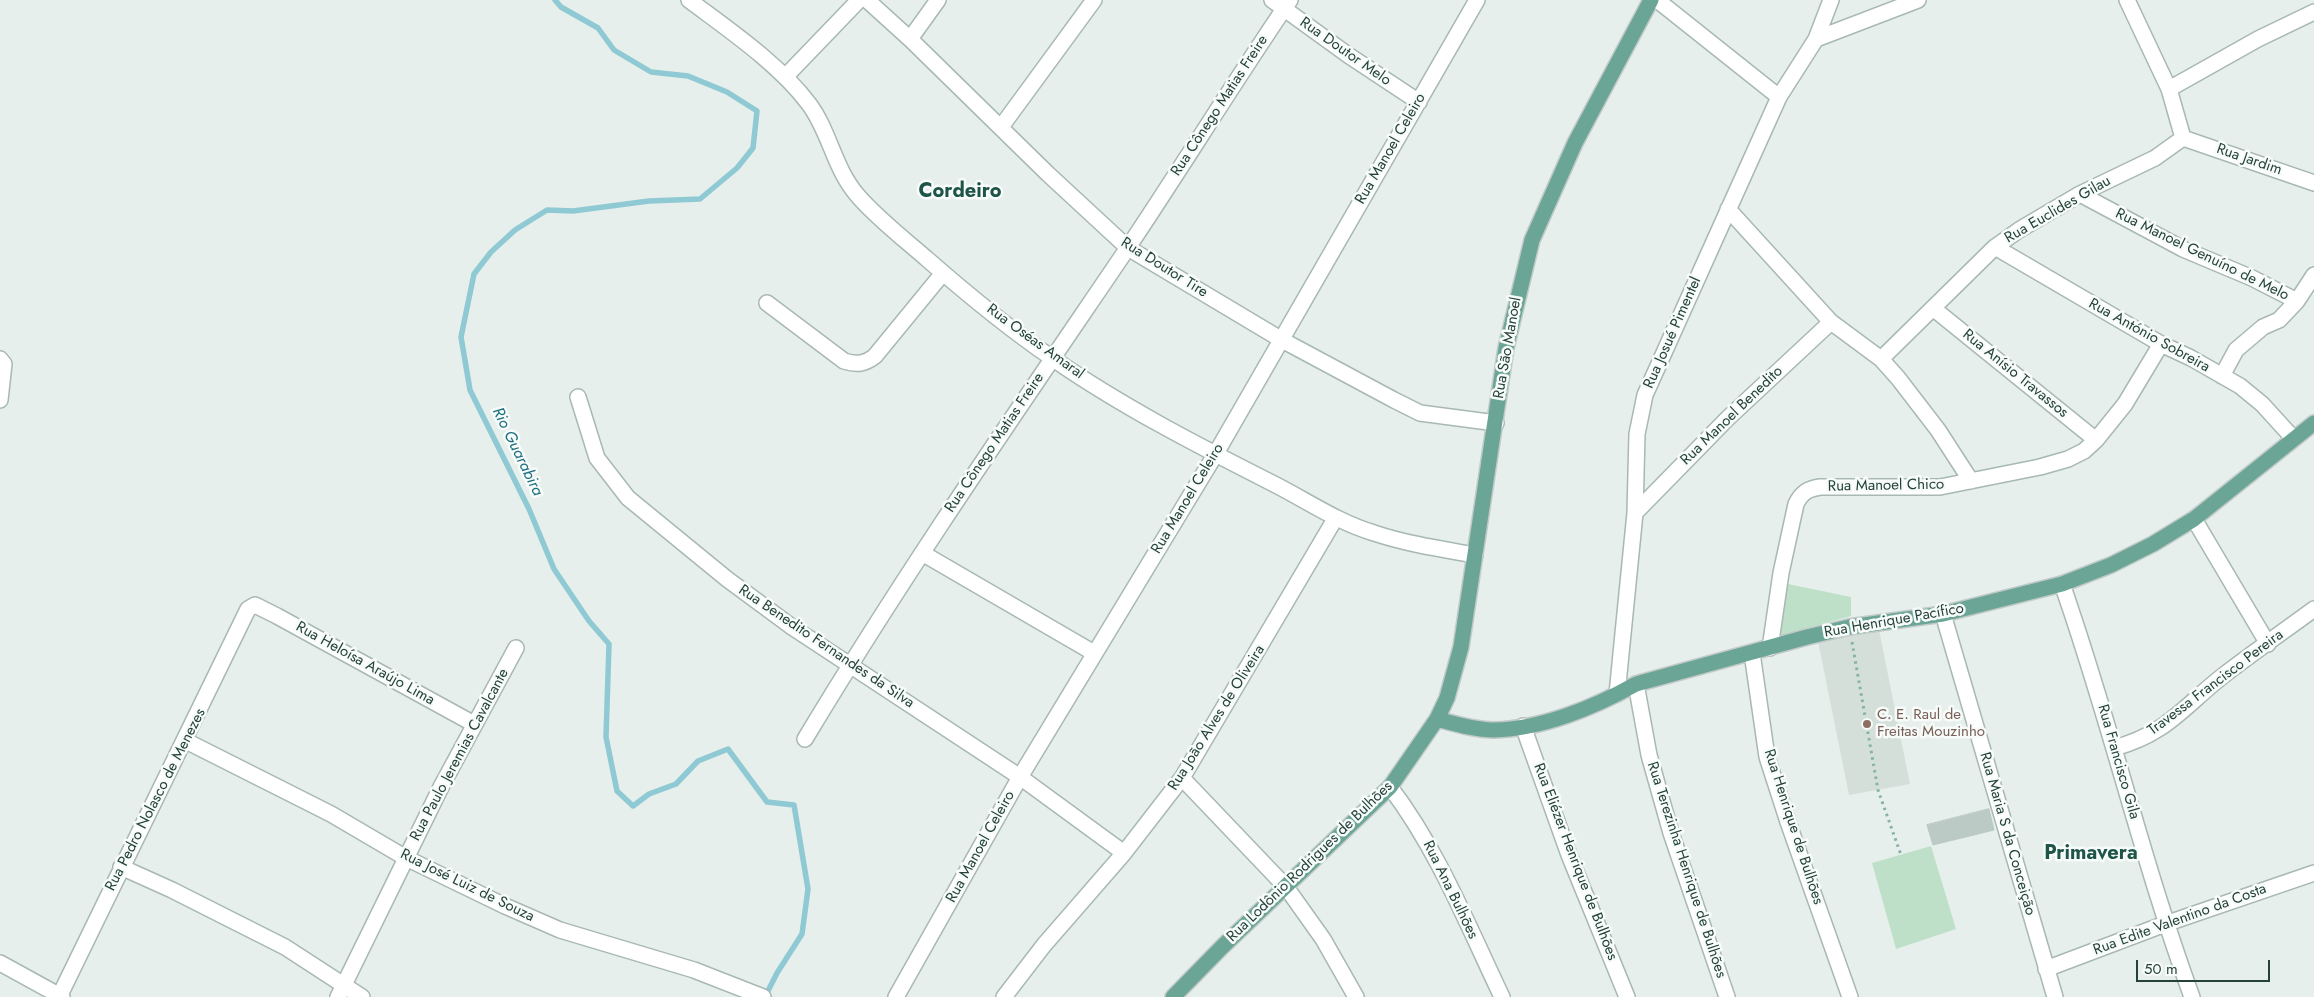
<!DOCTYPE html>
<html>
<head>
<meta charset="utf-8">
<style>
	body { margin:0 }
	#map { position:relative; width:2314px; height:997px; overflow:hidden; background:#e6efeb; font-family:Jost,sans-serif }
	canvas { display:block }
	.scale { position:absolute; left:2136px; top:960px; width:134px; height:22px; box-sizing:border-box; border:2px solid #24423a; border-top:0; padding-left:6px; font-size:15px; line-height:18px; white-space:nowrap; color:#24423a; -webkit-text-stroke:4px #f7fbf9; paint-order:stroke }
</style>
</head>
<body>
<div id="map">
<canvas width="2314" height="997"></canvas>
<div class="scale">50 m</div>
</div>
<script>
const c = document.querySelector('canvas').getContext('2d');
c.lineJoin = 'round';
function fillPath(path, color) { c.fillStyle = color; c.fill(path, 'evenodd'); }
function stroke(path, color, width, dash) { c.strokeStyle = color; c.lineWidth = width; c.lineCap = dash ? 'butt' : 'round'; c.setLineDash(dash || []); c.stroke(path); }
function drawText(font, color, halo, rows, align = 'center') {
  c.font = font + ' Jost,sans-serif'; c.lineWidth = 5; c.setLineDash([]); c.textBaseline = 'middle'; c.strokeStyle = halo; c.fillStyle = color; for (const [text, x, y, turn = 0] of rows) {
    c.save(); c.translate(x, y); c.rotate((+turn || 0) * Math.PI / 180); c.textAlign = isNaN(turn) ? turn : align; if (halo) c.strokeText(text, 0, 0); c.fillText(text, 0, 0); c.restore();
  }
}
const built = new Path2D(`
	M1879,630L1910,784L1849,795L1818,641Z`);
const green = new Path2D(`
	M1788,584L1851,597V616L1779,636Z
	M1931,846L1956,929L1896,949L1872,863Z`);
const stream = new Path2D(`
	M555,0L561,7L598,28L614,50L651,72L688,76L727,92L757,111L753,148L737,168L700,199L649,201L573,211L547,210L515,230L491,252L474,274L461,337L470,390L529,509L554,569L589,621L609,644L606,737L617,791L633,806L649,794L676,784L698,761L728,749L767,802L794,805L808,889L802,934L777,973L765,997`);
const building = new Path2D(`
	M1989,809L1994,830L1933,845L1927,825Z`);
const path = new Path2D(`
	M1852,642L1878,790L1901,855`);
const minor = new Path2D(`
	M689,0C729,30 779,64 809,104C830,132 834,169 858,196C878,219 904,239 927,259C967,294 1008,328 1052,358C1121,406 1197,445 1272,483C1306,500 1337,522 1374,533C1407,544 1441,549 1475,555
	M867,0L910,39L1048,174L1128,248L1282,340L1394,400L1420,413L1496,423
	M1272,0L1348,55L1419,102
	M1657,0L1779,97
	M2127,0L2169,89L2183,138
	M910,39L938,0
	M1816,39L1918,0
	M785,77L859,0
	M2169,89L2258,39L2314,12
	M1001,127L1094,0
	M2183,138L2314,183
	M2080,194L2183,249L2252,278L2297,301
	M1728,209L1831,322L1881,359L1898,378L1938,430L1971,481
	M1995,247L2161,344L2191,358L2240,386L2262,404L2293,438
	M767,303L844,361C857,365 865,364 875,356L943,273
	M1934,309L2096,440
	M0,359L4,364L0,400
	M1881,359L1995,247L2019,230L2080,194L2155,158L2183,138
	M2222,376L2236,350L2263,327L2279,320L2297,301L2314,275
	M578,397L597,458L628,498L727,579L792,627L1020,777L1124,853
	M1635,513L1728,418L1831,322
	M2194,519L2268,644
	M922,553L1094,653
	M2062,584C2110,720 2142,861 2192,997
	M1943,614L2055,997
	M1770,648L1781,573L1796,504C1802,492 1808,489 1820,487H1940L2040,467L2068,459L2084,451L2096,440L2125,404L2161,344
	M1752,653L1767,757L1788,822L1850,997
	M1636,684L1649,755L1671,833L1727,997
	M1617,694L1635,513L1637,434L1645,395L1779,97L1816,39L1831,0
	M1523,726L1569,855L1627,997
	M805,739C906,571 1017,411 1127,249C1182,167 1234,82 1290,0
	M186,741L331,814L406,858L505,906L560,930L694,970L763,997
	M2114,748C2167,734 2184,706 2224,675C2254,652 2284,631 2314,609
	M1182,778L1286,887L1323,939L1356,997
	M1390,787C1438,850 1468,926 1502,997
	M121,867L172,890L285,947L362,997
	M0,963L62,997
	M2046,969L2165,924L2314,873
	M59,997L248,609L255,605L277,616L474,724
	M338,997L441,787L516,648
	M896,997L1020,777L1215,455L1477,0
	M1004,997L1044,945L1124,853L1182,778L1335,519`);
const major = new Path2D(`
	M1437,719C1456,724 1475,730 1494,730C1542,729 1595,707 1636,684L1807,637L1849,627L1943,614L2062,584L2111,565L2153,544L2194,519L2314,423
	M1173,997L1222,947L1390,787L1437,719L1447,698L1461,647L1506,348L1532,240L1575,143L1651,0`);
const markers = [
	[1867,724,5,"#8d6e63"]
];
const streetNames = [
	["Rua Doutor Melo",1345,52,35],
	["Rua Cônego Matias Freire",1220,106,-57],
	["Rua Manoel Celeiro",1391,149,-60],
	["Rua Jardim",2249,160,19],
	["Rua Euclides Gilau",2058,210,-30],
	["Rua Manoel Genuíno de Melo",2202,255,26],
	["Rua Doutor Tire",1164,268,32],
	["Rua Josué Pimentel",1673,333,-66],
	["Rua António Sobreira",2149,336,29],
	["Rua Oséas Amaral",1035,342,36],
	["Rua São Manoel",1508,348,-80],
	["Rua Anísio Travassos",2015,374,39],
	["Rua Manoel Benedito",1732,416,-44],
	["Rua Cônego Matias Freire",995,443,-56],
	["Rua Manoel Chico",1886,486,-1],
	["Rua Manoel Celeiro",1188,499,-59],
	["Rua Henrique Pacífico",1894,621,-10],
	["Rua Benedito Fernandes da Silva",826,647,34],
	["Rua Heloísa Araújo Lima",365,664,29],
	["Travessa Francisco Pereira",2216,683,-37],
	["Rua João Alves de Oliveira",1217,718,-58],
	["Rua Paulo Jeremias Cavalcante",460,755,-62],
	["Rua Francisco Gila",2118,762,74],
	["Rua Pedro Nolasco de Menezes",156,800,-63],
	["Rua Henrique de Bulhões",1793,827,72],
	["Rua Maria S da Conceição",2007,834,74],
	["Rua Manoel Celeiro",981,847,-61],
	["Rua Lodônio Rodrigues de Bulhões",1310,862,-44],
	["Rua Eliézer Henrique de Bulhões",1575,862,69],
	["Rua Terezinha Henrique de Bulhões",1686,870,72],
	["Rua José Luiz de Souza",467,886,26],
	["Rua Ana Bulhões",1450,890,64],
	["Rua Edite Valentino da Costa",2180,920,-20]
];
const educationNames = [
	["C. E. Raul de",1877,715],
	["Freitas Mouzinho",1877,732]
];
const waterNames = [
	["Rio Guarabira",517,452,64]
];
const districtNames = [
	["Cordeiro",960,192],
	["Primavera",2091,854]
];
fillPath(built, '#d4dfda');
fillPath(green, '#bfe0c8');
stroke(stream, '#8ec9d4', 5.5);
fillPath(building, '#bbcac4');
stroke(building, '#b8c9c2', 1);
stroke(minor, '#a8b8b2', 18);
stroke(major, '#c2cac8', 18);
stroke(path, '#86b3a5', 3, [2.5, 4]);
stroke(minor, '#fff', 15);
stroke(major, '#6aa596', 15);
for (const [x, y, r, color] of markers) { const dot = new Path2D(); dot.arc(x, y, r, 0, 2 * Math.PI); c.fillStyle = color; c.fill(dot); stroke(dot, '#f7fbf9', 2); }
drawText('15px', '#24423a', '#f7fbf9', streetNames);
drawText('15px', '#785e54', '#f7fbf9', educationNames, 'left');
drawText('italic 16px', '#1c6f80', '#f7fbf9', waterNames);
drawText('bold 20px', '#1f5548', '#f7fbf9', districtNames);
</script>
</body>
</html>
